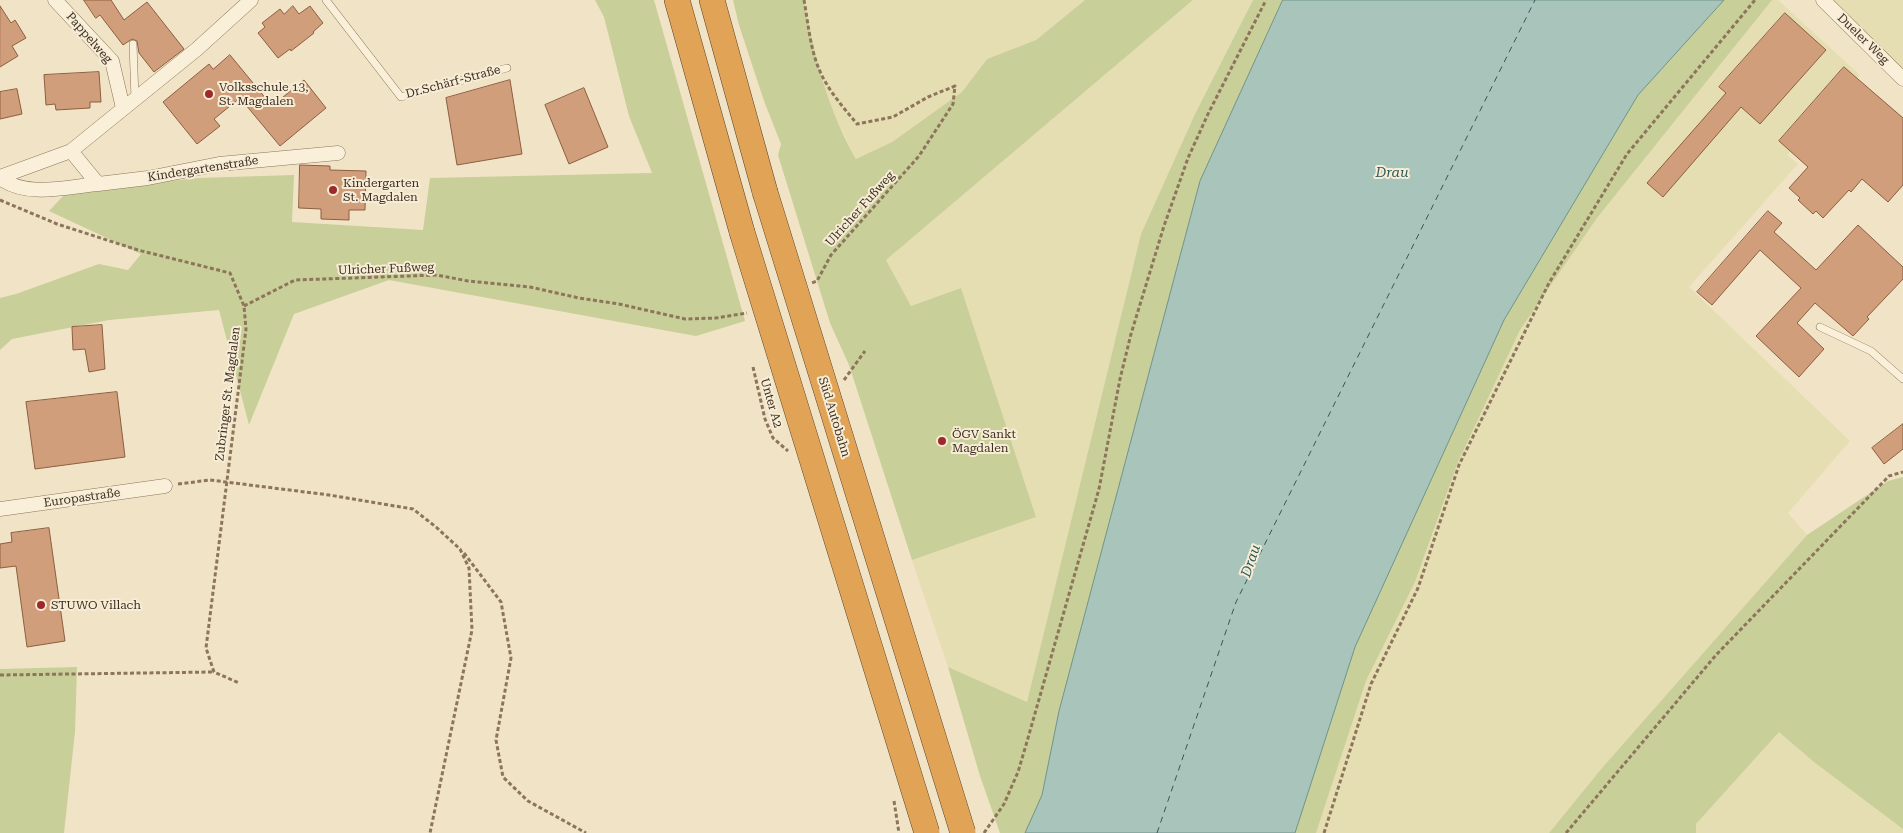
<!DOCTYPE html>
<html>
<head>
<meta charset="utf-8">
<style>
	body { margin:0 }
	canvas { display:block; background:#f0e3c6 }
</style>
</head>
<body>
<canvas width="1903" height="833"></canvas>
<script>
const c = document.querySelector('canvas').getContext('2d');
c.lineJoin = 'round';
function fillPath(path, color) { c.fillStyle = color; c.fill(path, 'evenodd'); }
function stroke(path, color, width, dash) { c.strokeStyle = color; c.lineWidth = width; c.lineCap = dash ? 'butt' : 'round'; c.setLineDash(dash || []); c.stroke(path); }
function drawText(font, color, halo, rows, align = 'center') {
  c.font = font + ' "Roboto Serif",serif'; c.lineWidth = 4; c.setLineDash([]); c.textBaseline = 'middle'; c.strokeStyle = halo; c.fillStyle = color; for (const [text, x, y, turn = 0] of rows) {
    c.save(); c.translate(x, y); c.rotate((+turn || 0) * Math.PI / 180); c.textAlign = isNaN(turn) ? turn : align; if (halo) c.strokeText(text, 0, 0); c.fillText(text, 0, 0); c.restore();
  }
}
const farmland = new Path2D(`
	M804,0H1085L1036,40L987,59L962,92L892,142L856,159L834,114L819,69L810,32Z
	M1193,0H1253L1195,114L1141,234L1027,702L948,667L912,560L1036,517L961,288L911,306L886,260Z
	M1772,0H1778L1860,75L1787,155L1798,164L1689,287L1850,441L1788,513L1807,535L1602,768L1549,833H1316L1366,681L1415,582L1458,462L1520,330L1597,218Z
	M1832,0H1903V69L1883,50Z
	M1903,638V833H1696V824L1779,731L1814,762Z`);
const green = new Path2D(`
	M595,0H654L745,321L696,336L389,280L294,314L249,425L219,310L109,320L12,339L0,350V298L16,294L99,264L128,270L141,254L49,211L65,194L102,188L199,178L294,175L292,222L423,230L430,178L652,173L629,116L604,17Z
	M733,0H804C814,56 828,110 856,159L892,142L962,92L987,59L1036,40L1085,0H1193L886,260L911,306L961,288L1036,517L912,560L849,365L830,323L778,155L781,144L764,101L739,25Z
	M1253,0H1283L1200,181L1059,711L1042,795L1025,833H1000L980,776L948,667L1027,702L1141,234L1195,114Z
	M1724,0H1772L1597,218L1520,330L1458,462L1415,582L1366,681L1316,833H1295L1355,647L1504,320L1638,95Z
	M1903,477V829L1814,762L1779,732L1696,824V833H1549L1602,768L1807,535L1888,481Z
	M77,667L75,732L64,833H0V669Z`);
const water = new Path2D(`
	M1283,0H1724L1638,95L1504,320L1355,647L1295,833H1025L1042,795L1059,711L1200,181Z`);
const ferry = new Path2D(`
	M1157,833L1236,602L1535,0`);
const building = new Path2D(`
	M84,0H111L124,20L147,2L184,49L154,72L139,53L137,41L132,39L123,45L100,15L96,18Z
	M0,6L11,23L15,20L26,38L12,46L18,56L0,67Z
	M293,6L299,14L310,6L323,23L313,32L314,33L291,51L290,49L278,58L258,33L265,27L262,23L280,9L284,14Z
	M1785,13L1826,50L1760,124L1741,107L1663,197L1647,183L1726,93L1719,87Z
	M230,55L272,106L304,80L326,108L280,146L240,98L214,119L220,126L197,144L163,102L209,64L213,69Z
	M1844,67L1903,118V185L1888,202L1862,179L1851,192L1849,190L1823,218L1816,211L1813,214L1798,200L1800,198L1789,188L1808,167L1779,141Z
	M99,72L101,102H90V108L56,110L55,104L46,105L44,75Z
	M510,80L522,154L457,165L446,98Z
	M584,88L608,147L569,164L545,105Z
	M17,89L22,114L0,119V92Z
	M300,165L330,166V170L366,171L365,210H349V220L321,219V209L299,208Z
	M1768,211L1782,223L1774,232L1816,270L1858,225L1903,267V279L1867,317L1869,319L1853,336L1815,303L1797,323L1824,349L1799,377L1756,336L1801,288L1760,250L1712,305L1697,292Z
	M102,325L105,369L89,372L85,349L73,350L72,327Z
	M117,392L125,457L35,469L26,402Z
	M1903,424V449L1884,464L1872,448Z
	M49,528L65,641L27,647L16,566L0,568V544L12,542L11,533Z`);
const path = new Path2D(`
	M804,0C808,22 810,48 819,69C827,89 843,107 857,124L893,117L928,97L955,86L953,104L919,156L831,255L817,281L812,283
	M0,200L57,224L138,250L230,273L244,306L246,329L206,648L214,672L239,683
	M244,306L295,280L437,275L468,281L530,287L579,298L619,304L685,319L716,318L747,313
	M753,367L765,419L773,438L788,451
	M844,380L865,351
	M178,484L210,480L329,495L413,509L436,527L460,549L469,568L472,630L430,833
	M464,553L501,602L511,658L496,740L503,777L528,801L586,833
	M0,675L214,672
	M894,801L899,833
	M984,833L1004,804L1018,772L1026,745L1099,489L1120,379L1131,334L1164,226L1188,158L1208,114L1266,0
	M1324,833L1371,684L1418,588L1459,465L1549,283L1627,154L1755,0
	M1566,833L1716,655L1889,476L1903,472`);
const lane = new Path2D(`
	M326,0L401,97L507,68
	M133,44L135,98
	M1820,327L1871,351L1903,379`);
const street = new Path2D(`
	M55,0L112,61L123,108
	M1823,0L1903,79
	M71,151L98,184L148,178L219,164L338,153
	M0,177L71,151L197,49L251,0
	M0,178C27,198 66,187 98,184
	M0,509L165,486`);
const highway = new Path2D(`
	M677,0L742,232
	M712,0L765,192`);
const highwayBridge = new Path2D(`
	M765,192L963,833
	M742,232L927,833`);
const markers = [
	[209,94,5,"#9e282a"],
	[333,190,5,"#9e282a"],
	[942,441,5,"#9e282a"],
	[41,605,5,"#9e282a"]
];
const streetNames = [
	["Pappelweg",89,38,49],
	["Dueler Weg",1863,39,44],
	["Dr.Schärf-Straße",453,82,-15],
	["Kindergartenstraße",203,169,-9],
	["Ulricher Fußweg",860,209,-48],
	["Ulricher Fußweg",386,269,-2],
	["Zubringer St. Magdalen",228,394,-83],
	["Unter A2",771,403,74],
	["Süd Autobahn",834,417,73],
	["Europastraße",82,498,-8]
];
const poiNames = [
	["Volksschule 13,",219,87],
	["St. Magdalen",219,101],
	["Kindergarten",343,183],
	["St. Magdalen",343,197],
	["ÖGV Sankt",952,434],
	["Magdalen",952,448],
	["STUWO Villach",51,605]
];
const waterNames = [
	["Drau",1392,173],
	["Drau",1251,561,-71]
];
fillPath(farmland, '#e6deb3');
fillPath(green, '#c9cf99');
fillPath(water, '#a8c4bb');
stroke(water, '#6e9389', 1);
stroke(ferry, '#2e5c59', 1, [6, 5]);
fillPath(building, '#d09e7b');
stroke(building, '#8d5e40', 1);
stroke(lane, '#8d755b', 8);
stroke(street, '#8d755b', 15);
stroke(highway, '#5a432f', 26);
stroke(path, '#8d755b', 3, [4, 2.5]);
stroke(lane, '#faf0da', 7);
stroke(street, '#faf0da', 14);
stroke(highway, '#e1a355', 25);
stroke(highwayBridge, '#5a432f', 26, []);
stroke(highwayBridge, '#e1a355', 25);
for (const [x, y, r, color] of markers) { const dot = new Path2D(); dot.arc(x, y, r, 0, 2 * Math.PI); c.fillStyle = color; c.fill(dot); stroke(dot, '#f7edd6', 2); }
drawText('12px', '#3c2d1f', '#f7edd6', streetNames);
drawText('12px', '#3c2d1f', '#f7edd6', poiNames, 'left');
drawText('italic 14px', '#2e5c59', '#f7edd6', waterNames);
</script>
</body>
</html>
